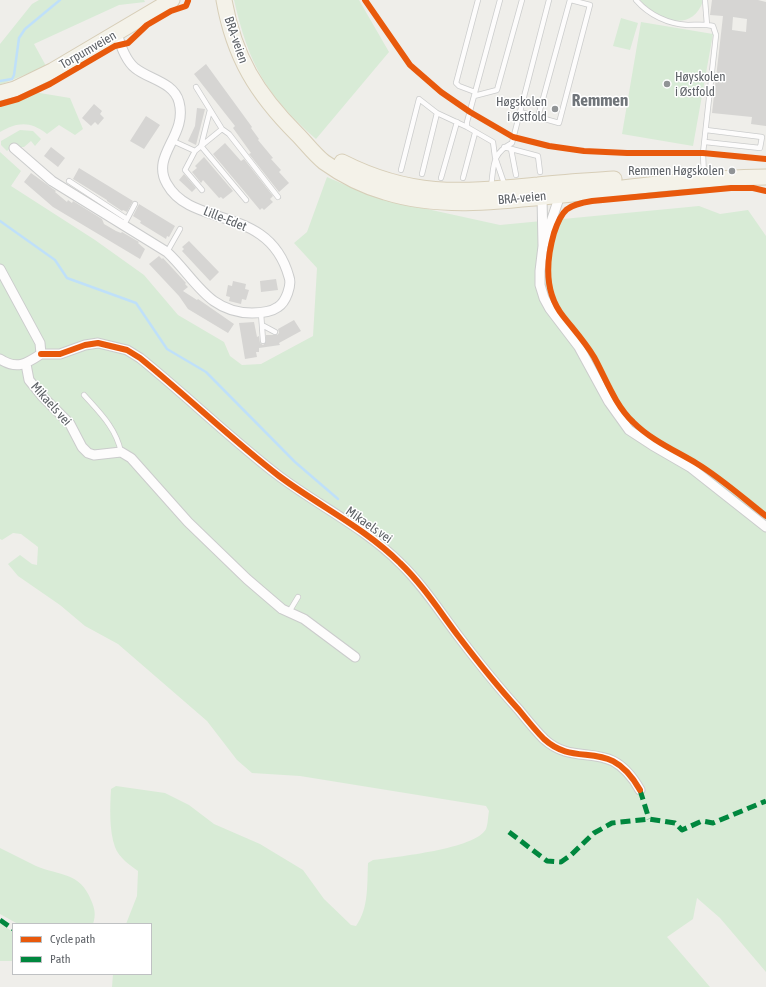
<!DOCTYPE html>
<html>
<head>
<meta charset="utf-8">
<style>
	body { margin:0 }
	#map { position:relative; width:766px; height:987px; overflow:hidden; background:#efeeea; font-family:"Asap Condensed",sans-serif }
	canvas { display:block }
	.legend { position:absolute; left:12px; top:923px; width:140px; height:52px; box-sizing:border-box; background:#fff; border:1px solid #bfc1c3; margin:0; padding:5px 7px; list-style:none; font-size:12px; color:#5f6368 }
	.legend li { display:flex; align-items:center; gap:8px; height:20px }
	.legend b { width:20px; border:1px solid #bfc1c3 }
</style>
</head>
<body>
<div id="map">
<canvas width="766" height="987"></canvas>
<ul class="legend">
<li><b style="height:5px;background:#e8590c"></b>Cycle path</li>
<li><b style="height:5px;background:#00873e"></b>Path</li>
</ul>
</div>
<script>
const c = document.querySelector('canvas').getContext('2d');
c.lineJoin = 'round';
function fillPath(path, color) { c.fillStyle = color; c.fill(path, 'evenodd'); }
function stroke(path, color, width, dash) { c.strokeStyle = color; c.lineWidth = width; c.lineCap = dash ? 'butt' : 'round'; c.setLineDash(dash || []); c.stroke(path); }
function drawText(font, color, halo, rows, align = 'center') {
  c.font = font + ' "Asap Condensed",sans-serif'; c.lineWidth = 3; c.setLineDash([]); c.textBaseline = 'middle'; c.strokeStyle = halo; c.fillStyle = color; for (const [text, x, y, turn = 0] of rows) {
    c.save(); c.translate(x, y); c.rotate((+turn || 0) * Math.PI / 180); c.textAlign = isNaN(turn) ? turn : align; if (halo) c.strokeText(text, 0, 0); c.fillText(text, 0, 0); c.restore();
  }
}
const green = new Path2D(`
	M39,0H144L145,2L119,5L34,44L46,66L0,85V44L32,4Z
	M234,0H359L389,52L316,139C266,95 249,65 234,0Z
	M640,0H703V1C692,34 656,20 640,0Z
	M621,18L638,23L630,50L613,46Z
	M641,22L713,34L693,146L622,134Z
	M28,91L70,98L83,129L75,135L59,125L47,134C30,121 18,122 0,132V100Z
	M20,130L33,131L41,139L35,146L31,141L24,147H19L15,144L7,151L1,145V141Z
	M0,152L21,171L11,186L95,240L144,275L178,315L224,342L230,356L242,365L261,364L313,336L317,268L294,243L307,232L327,177L357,190L395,202L500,225L699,206L720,214L748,210L766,236V972L720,918L697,898L693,919L667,937L710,987H112L113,974H151V924H126L137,896L138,871C130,865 119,858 115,847C109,831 110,806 111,789L116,786L165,793L189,805L214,824L260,844L303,870L324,899L351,925L356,926C369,908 367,884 368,863L373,860C395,857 476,849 486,829C488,824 488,816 489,811L486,806L300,776L252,773L237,760L207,721L118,644L85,626L60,605L18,576L8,564L20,555L32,564L37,565L38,547L21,534L13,533L2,540L0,539Z
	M0,848C12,854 24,860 36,866C60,876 80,872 91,900C95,909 96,915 93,924H18L0,914Z
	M0,923L13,932V961H0Z`);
const stream = new Path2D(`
	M0,81L12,79L14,75L19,38L25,29L60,0
	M0,221L55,260L67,278L136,303L167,349L206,372L295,462L338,499`);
const building = new Path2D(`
	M712,0H758L766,2V126L751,124L752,117L712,113L723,16L710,15ZM733,17L747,19L746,32L732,30Z
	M206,64L252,127L251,128L259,139L258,140L273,158L271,159L281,170L279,172L289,183L279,192L249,154L251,153L233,128L235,126L194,74Z
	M94,104L102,111L100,114L104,118L98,125L95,122L91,126L82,118Z
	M197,108L205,109L196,145L188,141L195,126Z
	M146,116L160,125L144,149L130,141Z
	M225,143L241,161L244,159L273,196L270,199L273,202L264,210L262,208L260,210L213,154Z
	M51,147L65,158L58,167L44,156Z
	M204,157L233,191L223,199L221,197L219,198L203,180L201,183L192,172L197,168L195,166Z
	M79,168L133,201L127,212L123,210L122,211L107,201V200L73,179Z
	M31,173L56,191L55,192L67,202L68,200L72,203L73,201L102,219L104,224L116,231L121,233L122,232L139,242L138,243L145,249L140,259L53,207L24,182Z
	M184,174L196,188L192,192L179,180Z
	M139,204L175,226L169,237L167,236L166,239L140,223L141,221L133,216Z
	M189,241L219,272L210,281L182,251L184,249L182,247Z
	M159,256L162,259L163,258L186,283L185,284L188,287L183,291L197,300L198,299L234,324L228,333L188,309L179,296L149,264Z
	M276,279L278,290L261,292L260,281Z
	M233,281L246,284L245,289L249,290L246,300L242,299L241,304L229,301L230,297L226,296L228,285L232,286Z
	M294,320L301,331L279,343L280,345L259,348V352H256L257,357L245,359L239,323L254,322L257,337L259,336L260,343L263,345L266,342V335H277L279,333L278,329Z`);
const lane = new Path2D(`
	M500,0L467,122V127L493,142L495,157L505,186
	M636,0C649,15 668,24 688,25C697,25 705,24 713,26L716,35L703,153L704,178
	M705,0L707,25
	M196,87L222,129
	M475,92L459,86L456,83L478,0
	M474,96L497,90L522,0
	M210,110L201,146L246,200
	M520,112L559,123L590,5L571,0
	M538,117L570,0
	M173,141L195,151L222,129L229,134L278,197
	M705,142L760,148L762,137L706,130
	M504,147L538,156L540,172
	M511,149L516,175
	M195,151L185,170L202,190
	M401,170L419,99L437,113L467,127
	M422,174L437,113
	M441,178L457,122
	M463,178L475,133
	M69,181L127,219
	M491,187C494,166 491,154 512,143L549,0
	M126,221L135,204
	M167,252L180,229
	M261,313L263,341
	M262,325L275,332
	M84,395C100,413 116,428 121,452
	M289,612L298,597`);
const street = new Path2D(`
	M14,148L52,181L167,252C195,278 208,313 252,313C261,313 271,312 278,307C286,302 292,285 289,277C269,204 192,229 167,184C150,155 188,136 179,102C174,82 148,79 135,68C125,60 120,44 117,33
	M544,194L542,197L543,246L540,271V285L544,298L550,309L579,347L609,402L629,430L652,445L690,467L766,527
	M543,246L558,201V195L556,192
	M0,269L40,343L41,354
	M41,354H60L85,345L98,343L127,350L140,358C187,396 231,439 279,476C319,506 365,528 400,563C423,585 440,612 459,637C478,662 498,687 519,710C527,720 535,730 544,739C578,770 609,735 640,790
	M0,359C17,370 26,364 41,354
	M26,364L29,380L42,396L70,424L82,447L88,453L94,455L121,452L131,458L188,522L247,579L282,609L304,619L355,657`);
const primary = new Path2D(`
	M224,0C234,57 257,94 297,134C306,143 314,154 324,162C342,175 364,186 385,192C445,211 511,200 572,194C637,186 701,178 766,177
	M0,93L15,89L52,71L172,0
	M342,162C413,198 462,192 538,185C564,182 589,181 614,179`);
const quiet = new Path2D(`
	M640,790L649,819
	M509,832L547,861L561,862L571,855L594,833L612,823L649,819L675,823L682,830L702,821L713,823L766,801
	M0,920L13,929`);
const cycleway = new Path2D(`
	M365,0L410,65L441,92L470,112L513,137L549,146L584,151L627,153H703L766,159
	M0,104L18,99L50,84L115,46L128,43L147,25L171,11L186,6L188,1
	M766,191L753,188H731L592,201C567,205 562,209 554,233C546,261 544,292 563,316C574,330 585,342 594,357C606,379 615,405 633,422C651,440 674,450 696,463C721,478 743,498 766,516
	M41,354H60L85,345L98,343L127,350L140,358C187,396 231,439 279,476C319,506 365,528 400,563C423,585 440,612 459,637C478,662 498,687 519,710C527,720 535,730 544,739C578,770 609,735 640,790`);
const markers = [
	[667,84,4,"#919496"],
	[555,109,4,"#919496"],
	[732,171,4,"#919496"]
];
const streetNames = [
	["BRA-veien",236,40,71],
	["Torpumveien",88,50,-30],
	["BRA-veien",522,198,-5],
	["Lille-Edet",225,219,22],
	["Mikaels vei",51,404,48],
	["Mikaels vei",369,525,35]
];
const poiNames = [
	["Høyskolen",675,77,"left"],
	["i Østfold",675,92,"left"],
	["Høgskolen",547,102],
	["i Østfold",547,117],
	["Remmen Høgskolen",724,171]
];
const districtNames = [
	["Remmen",600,101]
];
fillPath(green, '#d8ebd6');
stroke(stream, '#bfe0f9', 2.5);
fillPath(building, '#d6d5d3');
stroke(lane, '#cbcccc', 6);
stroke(street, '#cbcccc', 11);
stroke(primary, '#d7ceb8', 17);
stroke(lane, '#fdfcfc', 4.5);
stroke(street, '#fdfcfc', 9);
stroke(primary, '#f4f2e9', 15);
stroke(quiet, '#00873e', 5, [10, 5]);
stroke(cycleway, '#e8590c', 6);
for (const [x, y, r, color] of markers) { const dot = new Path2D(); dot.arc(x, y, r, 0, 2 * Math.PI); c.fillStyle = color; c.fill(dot); stroke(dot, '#fff', 1.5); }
drawText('13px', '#5f6368', '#fff', streetNames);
drawText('13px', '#5f6368', '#fff', poiNames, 'right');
drawText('bold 17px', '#70757a', '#fff', districtNames);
</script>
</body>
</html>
